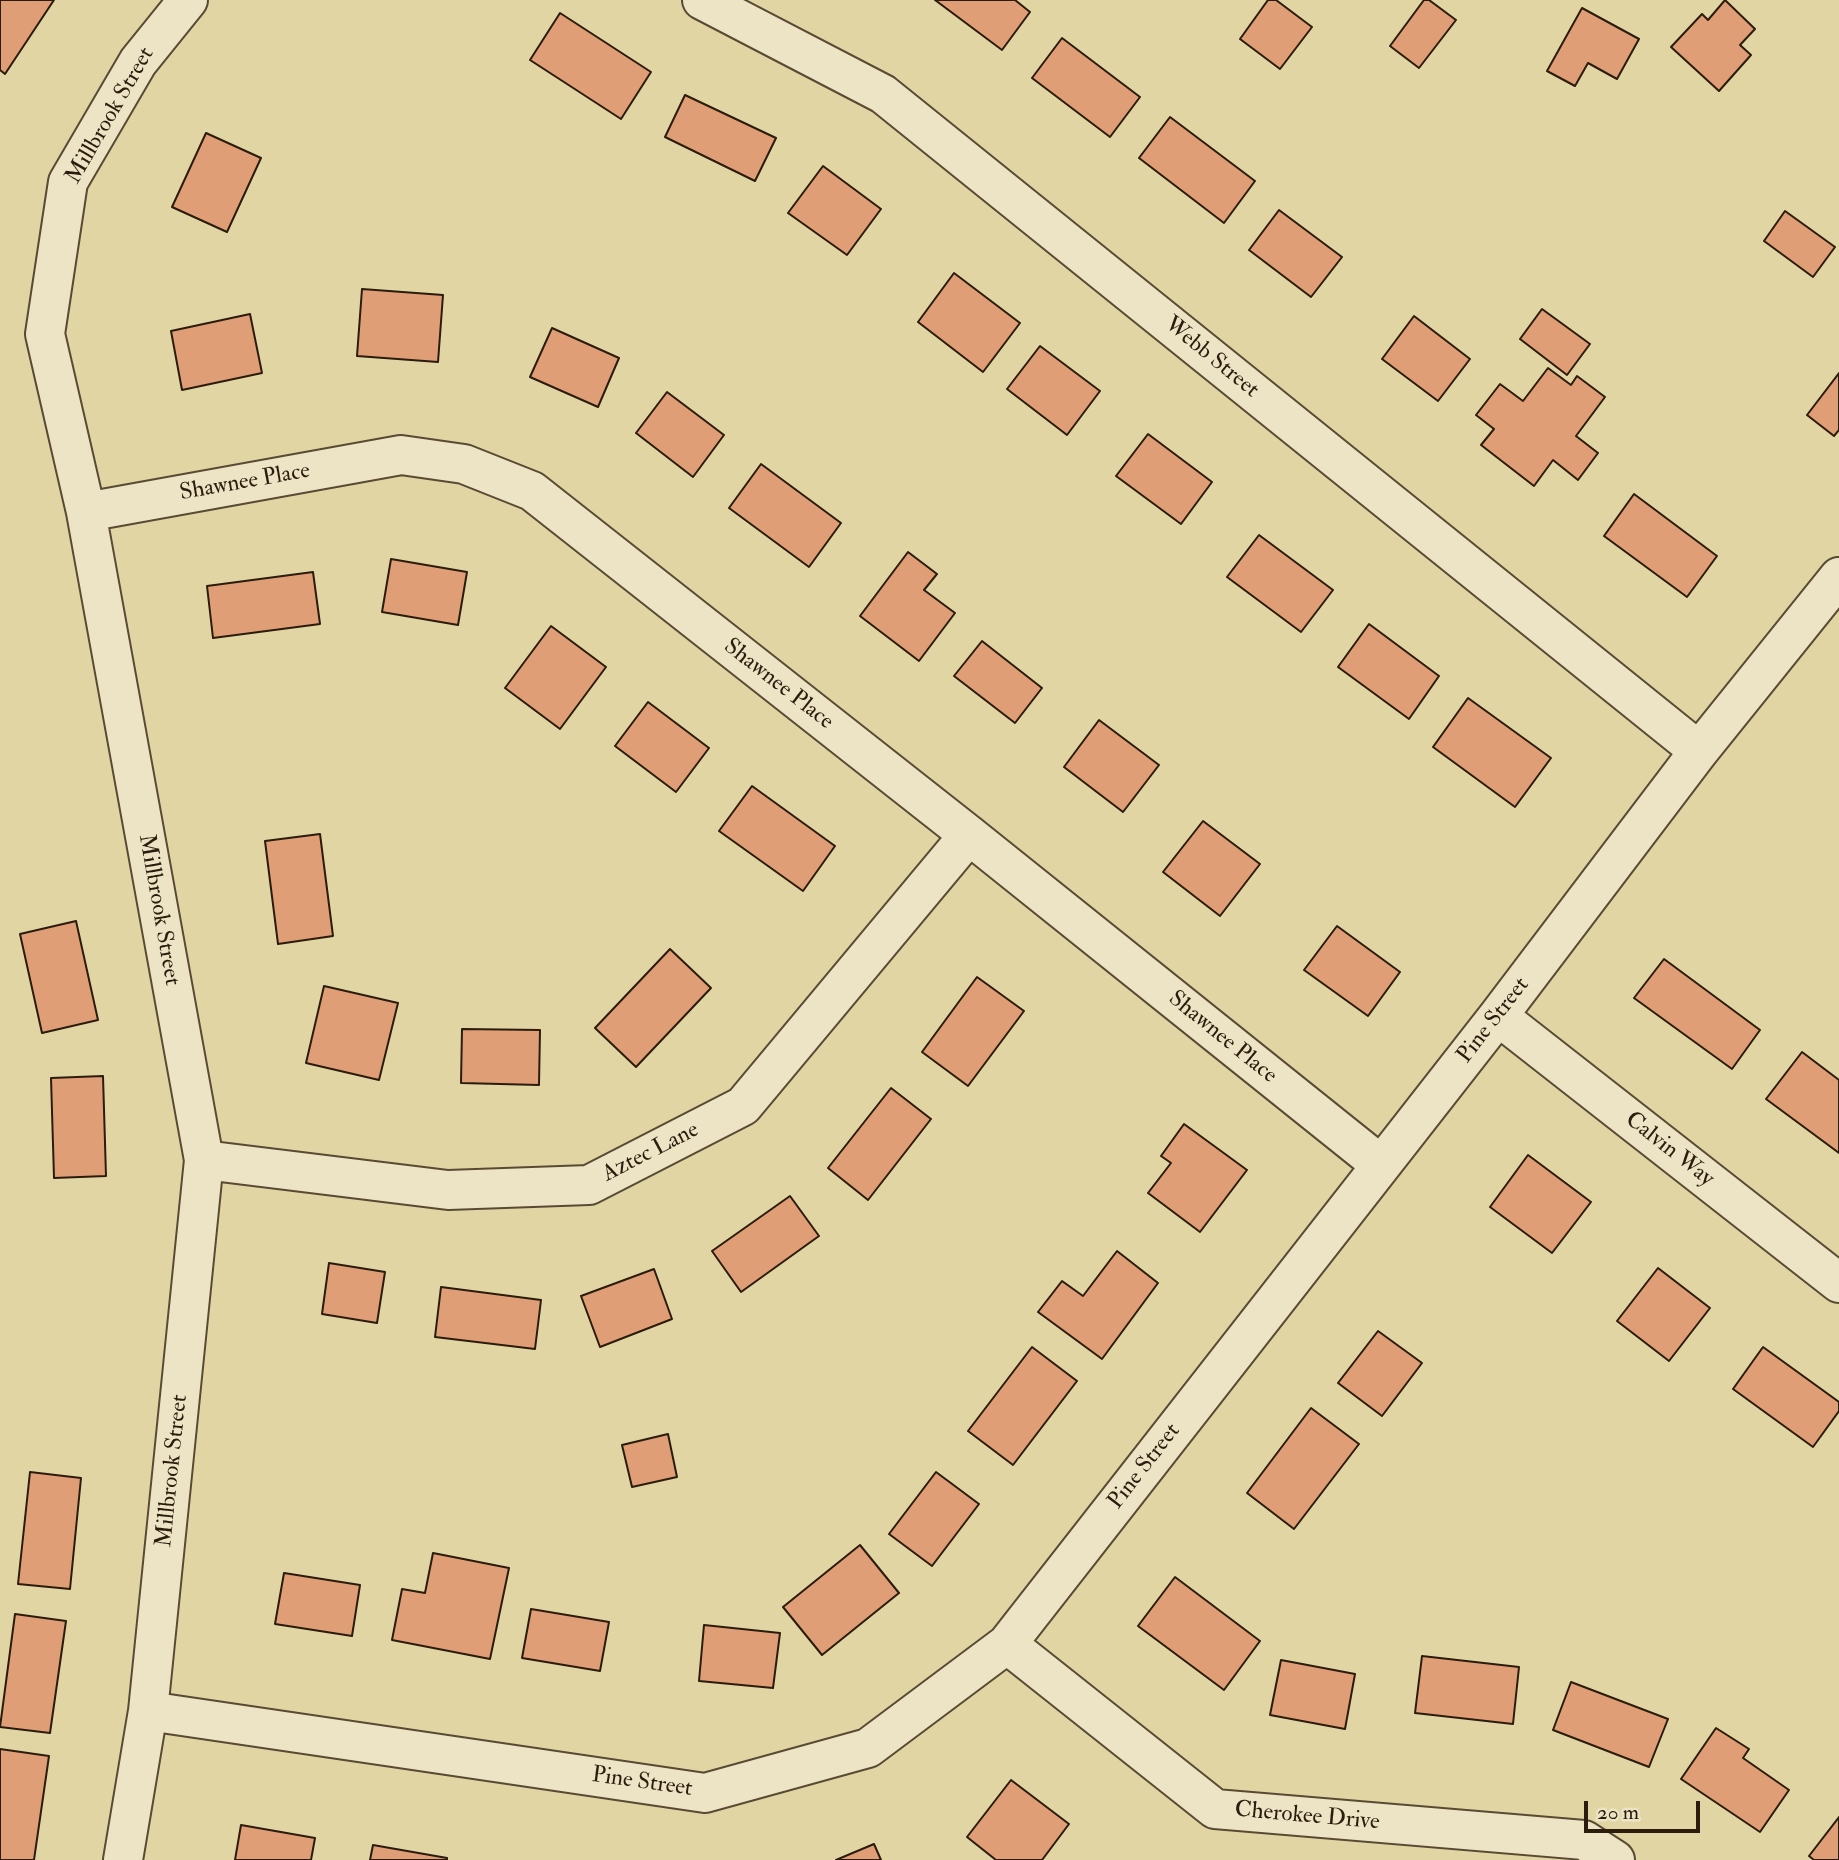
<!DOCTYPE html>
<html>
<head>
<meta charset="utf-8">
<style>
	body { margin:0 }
	#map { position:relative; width:1839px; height:1860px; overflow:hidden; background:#e2d5a4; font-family:"IM FELL Double Pica",serif }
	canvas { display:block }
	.scale { position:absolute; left:1584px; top:1801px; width:116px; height:32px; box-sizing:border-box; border:4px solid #2b1c0e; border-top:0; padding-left:9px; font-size:21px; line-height:24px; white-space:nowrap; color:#2b1c0e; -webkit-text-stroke:5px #ece4c4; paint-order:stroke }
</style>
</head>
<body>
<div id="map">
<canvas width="1839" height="1860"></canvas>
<div class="scale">20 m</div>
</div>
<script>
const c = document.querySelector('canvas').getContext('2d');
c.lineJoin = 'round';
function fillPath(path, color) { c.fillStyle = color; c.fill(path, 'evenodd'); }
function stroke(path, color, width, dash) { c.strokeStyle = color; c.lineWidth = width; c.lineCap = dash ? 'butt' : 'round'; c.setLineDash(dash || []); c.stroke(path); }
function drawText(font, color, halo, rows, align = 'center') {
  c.font = font + ' "IM FELL Double Pica",serif'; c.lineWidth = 7; c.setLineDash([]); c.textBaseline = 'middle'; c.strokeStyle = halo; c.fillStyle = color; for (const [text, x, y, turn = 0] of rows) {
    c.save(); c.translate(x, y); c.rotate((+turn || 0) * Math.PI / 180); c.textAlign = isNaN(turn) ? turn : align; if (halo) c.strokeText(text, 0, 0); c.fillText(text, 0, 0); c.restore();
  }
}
const building = new Path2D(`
	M0,0H54L5,74L0,70Z
	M935,0H1015L1030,12L1002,50Z
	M1268,0H1276L1312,27L1280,69L1240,39Z
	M1424,0H1429L1456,20L1419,68L1390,46Z
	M1725,0L1755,29L1740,45L1751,55L1719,91L1671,47L1702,14L1708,20Z
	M1582,8L1639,39L1617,79L1588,63L1575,86L1547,71Z
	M560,13L651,72L621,119L530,60Z
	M1062,38L1140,97L1110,137L1032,78Z
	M685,95L776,138L755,181L665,137Z
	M1170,117L1255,181L1224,223L1139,158Z
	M206,133L261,158L227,232L172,207Z
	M823,166L881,209L847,255L788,213Z
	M1279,210L1342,257L1311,297L1249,250Z
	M1785,211L1835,247L1813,277L1764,241Z
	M954,273L1020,323L983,372L918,322Z
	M362,289L443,295L438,362L357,356Z
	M1542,309L1590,344L1567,375L1520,339Z
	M250,314L262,373L182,390L171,331Z
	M1414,316L1470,359L1438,401L1382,359Z
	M552,328L619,358L598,407L530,377Z
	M1040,346L1100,391L1067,435L1007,389Z
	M1548,368L1571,385L1577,376L1605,397L1576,436L1598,453L1578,480L1553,460L1534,486L1481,445L1494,429L1476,415L1500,384L1523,401Z
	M1839,373V430L1834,436L1807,415Z
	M667,392L724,435L693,477L636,433Z
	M1148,434L1212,482L1181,524L1116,476Z
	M761,464L841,523L809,567L729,508Z
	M1634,494L1717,556L1687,597L1604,536Z
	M1259,535L1333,590L1301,632L1227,577Z
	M908,552L937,574L924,590L955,613L919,661L860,616Z
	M391,559L467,572L458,625L382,612Z
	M313,572L320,624L213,638L207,586Z
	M1369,624L1439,676L1409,719L1338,667Z
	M551,626L606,667L560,729L505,688Z
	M982,641L1042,688L1015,723L954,676Z
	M1468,698L1551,758L1515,807L1433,747Z
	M648,702L709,748L676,792L615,746Z
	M1099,720L1159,765L1123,812L1064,767Z
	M752,786L835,846L803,891L719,831Z
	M1203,821L1260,864L1220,916L1163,872Z
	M320,834L333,936L278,944L265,841Z
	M76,921L98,1020L42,1033L20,934Z
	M1337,926L1400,972L1368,1016L1304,970Z
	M670,949L711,988L636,1067L595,1028Z
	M1664,959L1760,1030L1732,1069L1634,998Z
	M977,977L1024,1011L968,1086L922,1052Z
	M324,986L398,1003L379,1080L306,1063Z
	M462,1029L540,1030L539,1085L461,1083Z
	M1802,1052L1839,1080V1153L1766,1099Z
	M103,1076L106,1176L54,1178L51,1078Z
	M891,1088L931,1119L868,1200L828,1168Z
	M1184,1124L1247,1170L1200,1232L1148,1193L1171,1163L1161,1156Z
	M1528,1155L1591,1202L1552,1253L1490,1207Z
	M790,1196L819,1236L741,1292L712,1251Z
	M1117,1251L1158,1283L1102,1359L1038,1312L1062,1281L1083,1296Z
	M329,1263L385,1272L377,1323L322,1314Z
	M1658,1268L1710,1308L1669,1361L1617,1321Z
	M654,1269L672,1319L600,1347L581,1296Z
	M441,1287L541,1300L535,1349L435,1337Z
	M1378,1331L1422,1363L1382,1416L1338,1383Z
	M1032,1347L1077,1381L1013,1465L968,1431Z
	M1763,1347L1839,1402V1411L1813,1447L1733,1389Z
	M1311,1408L1359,1444L1294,1529L1247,1493Z
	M668,1434L677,1477L632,1487L622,1445Z
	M30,1472L81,1478L70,1589L18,1584Z
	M936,1472L979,1504L932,1566L889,1534Z
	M860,1545L899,1593L822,1655L783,1607Z
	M433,1553L509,1568L490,1659L392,1640L402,1589L425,1593Z
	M284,1573L360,1585L352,1636L275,1624Z
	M1175,1577L1260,1641L1224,1690L1138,1626Z
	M531,1609L609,1622L600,1671L522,1658Z
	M15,1614L66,1621L50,1733L0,1727Z
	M704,1625L780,1633L773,1688L699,1681Z
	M1422,1656L1519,1667L1513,1724L1415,1713Z
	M1281,1660L1355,1674L1345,1729L1270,1715Z
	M1571,1682L1668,1719L1649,1767L1553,1730Z
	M1716,1728L1749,1749L1743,1758L1789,1790L1760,1832L1681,1779Z
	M0,1749L49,1756L34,1860H0Z
	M1011,1780L1069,1824L1042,1860H996L967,1837Z
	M1839,1817V1860H1814L1809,1856Z
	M241,1825L315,1838L311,1860H235Z
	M874,1844L881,1860H836Z
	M373,1845L447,1858V1860H370Z`);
const minor = new Path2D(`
	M702,0L883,94L1699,751
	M86,512L401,455L464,464L532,491L969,835L1381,1165
	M1498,1016L1839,1283
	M204,1160L448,1190L589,1185L743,1106L969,835
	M1007,1644L1215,1809L1584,1840L1615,1860
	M148,1711L705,1793L868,1748L1007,1644L1498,1016L1699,751L1839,577
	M123,1860L148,1711L204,1160L86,512L45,334L68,182L138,62L188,0`);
const streetNames = [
	["Millbrook Street",111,116,-60],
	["Webb Street",1211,358,39],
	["Shawnee Place",245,483,-10],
	["Shawnee Place",778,685,38],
	["Millbrook Street",158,910,80],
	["Pine Street",1494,1021,-52],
	["Shawnee Place",1222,1038,39],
	["Calvin Way",1669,1150,38],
	["Aztec Lane",651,1153,-27],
	["Pine Street",1145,1467,-52],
	["Millbrook Street",173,1471,-84],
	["Pine Street",642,1783,8],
	["Cherokee Drive",1307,1817,5]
];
fillPath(building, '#df9e75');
stroke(building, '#2b1c0e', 2);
stroke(minor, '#594a34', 42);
stroke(minor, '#ece4c4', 38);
drawText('23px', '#2b1c0e', '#ece4c4', streetNames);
</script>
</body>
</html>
